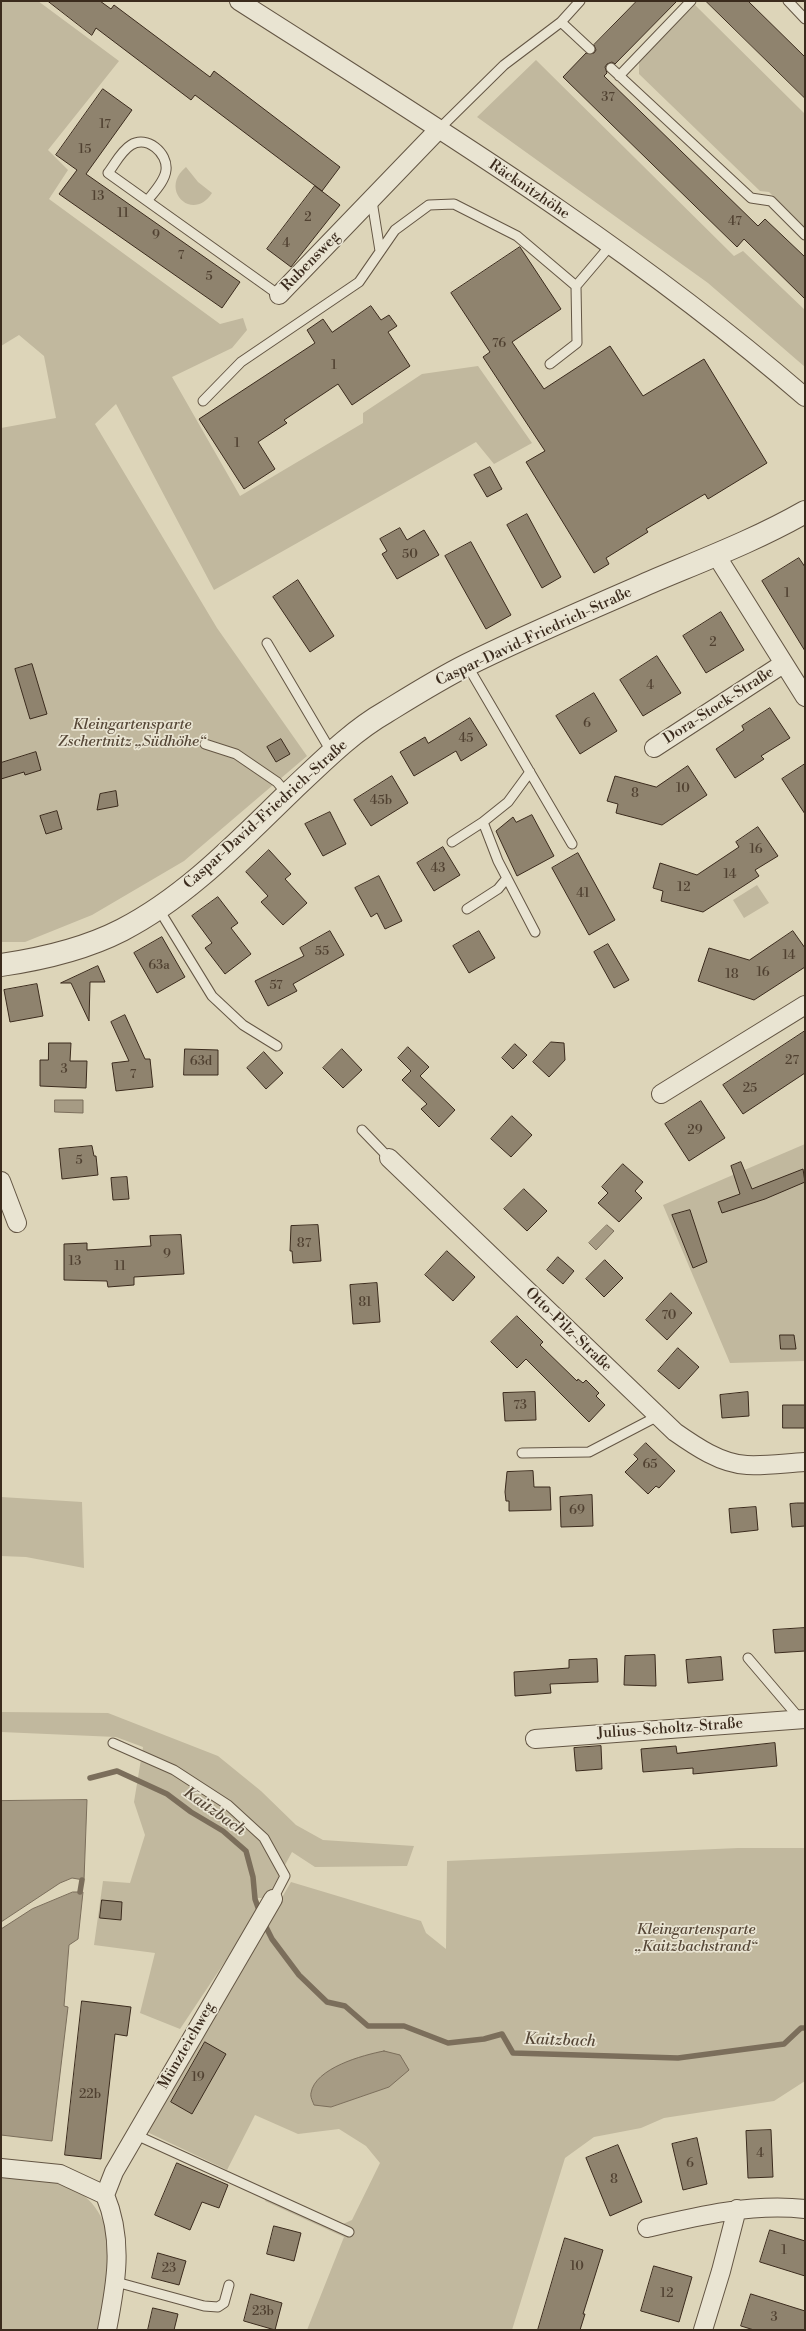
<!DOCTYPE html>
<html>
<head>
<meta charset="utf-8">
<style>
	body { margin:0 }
	#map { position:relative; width:806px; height:2331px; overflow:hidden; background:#ddd5b9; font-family:"Libre Bodoni",serif }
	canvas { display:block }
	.frame { position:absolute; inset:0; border:2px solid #3b2b1d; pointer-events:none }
</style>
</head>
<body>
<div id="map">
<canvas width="806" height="2331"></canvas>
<div class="frame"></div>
</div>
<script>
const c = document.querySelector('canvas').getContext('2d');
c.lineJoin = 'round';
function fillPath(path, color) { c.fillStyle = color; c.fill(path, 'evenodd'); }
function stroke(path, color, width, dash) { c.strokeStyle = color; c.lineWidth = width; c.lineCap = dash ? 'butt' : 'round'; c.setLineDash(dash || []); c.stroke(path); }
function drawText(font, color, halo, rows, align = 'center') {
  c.font = font + ' "Libre Bodoni",serif'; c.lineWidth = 3.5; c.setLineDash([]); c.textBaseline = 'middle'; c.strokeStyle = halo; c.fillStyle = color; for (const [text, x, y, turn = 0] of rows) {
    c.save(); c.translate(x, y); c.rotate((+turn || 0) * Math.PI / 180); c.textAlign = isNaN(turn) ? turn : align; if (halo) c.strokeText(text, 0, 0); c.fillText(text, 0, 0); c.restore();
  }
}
const green = new Path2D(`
	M1,1H38L119,61L48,150L68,170L49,199L220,324L243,318L247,330L232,348L172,377L240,496L363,423V413L422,374L478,366L532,443L494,464L476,442L214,590L116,404L95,424L217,628L307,756L184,861L92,915L25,942H1V428L56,418L44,356L19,335L1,346V350Z
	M695,5L805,114V228L769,192L760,191L639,74V62Z
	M536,60L734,256L743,251L805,310V367L708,283L477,117Z
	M186,167L198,182L212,193C193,223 158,190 186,167Z
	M757,885L769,903L744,918L733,900Z
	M805,1144V1361L730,1363L663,1205Z
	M1,1497L82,1502L84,1568L26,1557L1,1556Z
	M1,1712L108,1713L218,1756L261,1791L296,1825L323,1840L414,1846L407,1866L315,1867L292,1852L267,1898H258V1912L180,2029L140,2013L155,1953L94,1945L103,1881L130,1883L145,1835L134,1802L143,1747L116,1737L1,1732Z
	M738,1848H805V2081L774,2101L664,2118L641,2128L594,2137L565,2158L512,2330H307L344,2237L265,2201L270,2191L343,2224L352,2220L380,2163L366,2146L339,2129L298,2134L255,2115L227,2170L145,2131L291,1882L421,1921L426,1933L446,1949L447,1861ZM324,2075L389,2087L331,2107L311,2094L316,2082Z
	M1,2177C14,2179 56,2180 65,2184C127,2212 108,2277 100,2330H1Z`);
const water = new Path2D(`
	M55,1100H83V1113L55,1112Z
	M607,1225L614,1231L596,1250L589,1243Z
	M87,1800L84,1880L72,1878L60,1883L1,1922V1801Z
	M73,1892H83L78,1939L69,1945L64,2006L68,2007L52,2141L1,2135V1929L32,1909Z
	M384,2051L400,2055L409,2070L389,2087L331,2107L314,2105C313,2102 310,2097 311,2093C315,2068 363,2055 384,2051Z`);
const stream = new Path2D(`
	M90,1778L117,1771L167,1794L191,1812L223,1831L246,1851L253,1877L255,1899L260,1913
	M80,1892L82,1880
	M264,1923L272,1939L299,1975L327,2002L345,2006L368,2026H404L448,2043L484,2039L502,2034L513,2053L678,2058L784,2044L801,2028H805`);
const building = new Path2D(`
	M48,1H100L111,9L114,5L210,77L214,71L340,167L322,191L195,95L191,100L96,28L92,35Z
	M637,1H677L615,64L612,62L607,64L605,67L607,73L604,76L758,226L765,219L805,257V299L744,239L737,247L563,77L586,53H594L596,50L594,45Z
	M706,1H748L805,57V98Z
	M103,89L132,110L86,174L240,282L222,308L59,194L77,170L56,155Z
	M315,186L340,205L291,267L267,249Z
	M520,247L561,309L512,342L544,389L610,346L643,396L704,359L767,463L708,499L705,494L646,529L648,532L606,558L609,564L594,573L526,462L545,451L483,357L490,352L451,293Z
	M371,306L381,320L389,315L397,326L388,332L410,366L352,405L338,384L284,420L287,423L258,442L275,469L244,489L199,419L315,343L307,330L323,319L332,332Z
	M490,467L502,489L487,497L474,475Z
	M527,514L561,577L542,588L507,525Z
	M400,528L407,540L424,530L439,555L397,579L382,554L387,551L380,539Z
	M471,542L511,615L486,629L445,556Z
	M799,558L805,567V651L762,581Z
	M298,580L334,636L310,652L273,597Z
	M721,612L744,650L706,673L683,636Z
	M657,656L681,693L643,716L620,680Z
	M32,664L47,714L30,719L15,669Z
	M594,693L617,731L580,754L556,716Z
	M770,708L790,738L761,756L764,759L735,778L716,749L744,730L742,726Z
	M470,718L487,745L461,761L456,751L414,776L400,752L425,737L428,743Z
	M281,739L290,754L276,762L267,747Z
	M36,752L41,770L25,775L24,772L1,779V763Z
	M805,764V814L782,779Z
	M688,766L707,795L662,825L616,813L618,804L607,801L615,776L656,787Z
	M392,776L408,803L371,826L354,800Z
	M116,791L118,806L97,810L100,794Z
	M57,811L62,829L46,834L40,816Z
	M330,812L346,844L323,856L305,824Z
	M532,815L554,856L517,876L496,831L513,817L516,822Z
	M758,827L778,856L755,870L759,876L703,912L661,901L663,891L653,888L660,863L697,875L739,847L736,842Z
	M443,847L460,875L434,891L417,863Z
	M269,850L291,874L285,879L307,903L283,925L261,902L268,896L246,872Z
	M578,853L615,920L589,935L552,868Z
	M379,876L402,921L385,929L377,913L371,917L355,888Z
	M218,897L238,923L231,928L251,954L225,974L205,948L212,943L192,916Z
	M330,931L344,955L293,984L297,991L268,1006L255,981L304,956L300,948Z
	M479,931L495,958L469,973L453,946Z
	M793,931L805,948V967L754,1000L698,981L709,948L749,960Z
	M162,937L185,977L157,993L134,953Z
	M608,944L629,980L614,988L594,952Z
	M98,966L105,982H90L89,1021L71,983H61Z
	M37,984L43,1016L10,1022L4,990Z
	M125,1015L145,1059H150L153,1087L116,1091L112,1063L129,1061L111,1022Z
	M805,1031V1073L743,1114L723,1085Z
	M551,1042L564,1043L565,1060L549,1077L533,1062Z
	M49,1043H71L70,1061H87L86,1088L40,1086V1060H48Z
	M515,1044L527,1055L513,1069L502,1058Z
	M408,1047L429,1067L420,1076L455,1110L439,1127L421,1109L427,1104L402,1080L411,1071L398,1058Z
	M185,1049L218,1050V1075H184Z
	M342,1049L362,1070L343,1088L323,1068Z
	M264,1052L283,1073L266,1089L247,1068Z
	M701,1101L725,1138L689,1161L665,1124Z
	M512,1116L532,1135L511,1157L491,1139Z
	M92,1146L94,1156H96L98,1175L62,1179L59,1149Z
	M741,1162L752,1189L803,1169L805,1182L765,1199L722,1213L718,1202L740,1194L731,1166Z
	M623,1164L643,1182L635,1191L642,1198L619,1222L598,1203L608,1193L602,1187Z
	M127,1177L129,1199L113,1200L111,1178Z
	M524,1189L547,1211L527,1231L504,1209Z
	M690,1210L707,1262L693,1268L672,1215Z
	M318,1225L321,1261L293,1263L292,1251H290L291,1226Z
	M181,1235L184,1274L134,1277V1285L108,1287L107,1281L64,1280V1244L87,1243V1250L151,1246L150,1236Z
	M447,1251L475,1277L453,1301L425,1275Z
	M558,1257L574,1271L563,1284L547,1270Z
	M605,1260L623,1278L604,1297L586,1279Z
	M377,1283L380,1322L353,1324L350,1285Z
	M671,1293L692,1313L667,1340L646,1320Z
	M517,1316L543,1342L540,1345L577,1381L578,1379L583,1383L586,1380L599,1393L596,1396L605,1405L589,1422L526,1359L517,1368L491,1342Z
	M780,1335H794L796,1349H781Z
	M678,1348L699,1367L679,1389L658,1371Z
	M535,1392L536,1420L505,1421L503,1393Z
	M748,1392L749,1416L722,1418L720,1395Z
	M783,1405H805V1428H783Z
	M646,1443L675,1471L659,1488L656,1486L648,1494L625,1472L638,1459L634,1455Z
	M533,1471L534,1487H550L551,1510L509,1511V1501H506L505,1492L507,1472Z
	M592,1495L593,1526L561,1527L560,1497Z
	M797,1503H805V1526L792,1527L790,1504Z
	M756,1507L758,1530L731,1533L729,1509Z
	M805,1628V1651L775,1653L773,1630Z
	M655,1655L656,1686L624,1685L625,1656Z
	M721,1657L723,1680L688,1683L686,1660Z
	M597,1659L598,1682L550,1684L551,1693L515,1696L514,1672L569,1668V1660Z
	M775,1743L777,1766L693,1774V1768L643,1772L641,1749L676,1746L677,1753Z
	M601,1746L602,1769L576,1771L574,1748Z
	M102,1900L122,1902L121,1920L100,1918Z
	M82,2001L131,2007L127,2036L115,2034L101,2159L65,2155Z
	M205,2042L226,2054L192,2114L171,2102Z
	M771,2130L773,2177L748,2178L746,2131Z
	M697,2138L707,2184L683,2190L672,2144Z
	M618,2145L642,2202L610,2216L586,2158Z
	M177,2163L228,2185L219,2208L202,2202L190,2230L155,2215Z
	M274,2226L301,2233L294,2261L267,2254Z
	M770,2230L805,2241V2276L760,2262Z
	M565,2238L603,2250L583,2314H585L580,2330H538Z
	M158,2253L186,2261L179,2285L152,2278Z
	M654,2266L692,2277L679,2322L641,2311Z
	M251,2294L282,2303L275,2330L244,2321Z
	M751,2294L805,2311V2330H754L741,2326Z
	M153,2308L178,2314L174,2330H148Z`);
const service = new Path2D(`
	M788,1L805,19
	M561,22L590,49
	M611,68L751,198L771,201L805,235
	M619,76L691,1
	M438,130L504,65L561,22L580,1
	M147,201C154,192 165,181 166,170C168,153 147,135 131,145C121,151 115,164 108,173L279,295
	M372,201L380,251
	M550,364L577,343L576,286L610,246
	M203,401L241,362L359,282L395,230L429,205L454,204L517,236L576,286
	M267,643L332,753
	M467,665L572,844
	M205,744L236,754L277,782L288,795
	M530,772L508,802L483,822L498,861L535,932
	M452,842L483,822
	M158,908L212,996L243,1025L277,1046
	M467,909L498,889L507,878
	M362,1130L389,1158
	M522,1453L589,1452L658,1416
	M748,1658L800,1719
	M113,1743L174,1770L228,1805L264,1838L285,1876L273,1899
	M136,2135L349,2232
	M116,2282L204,2306L218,2307L224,2303L229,2285`);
const minor = new Path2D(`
	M239,1C433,125 631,246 805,397
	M279,295L438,130
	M716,555L805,697
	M654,748L783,664
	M661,1094L805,1005
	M389,1158L675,1432C695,1446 721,1464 747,1465C766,1466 786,1463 805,1462
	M1,1181L17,1223
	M535,1739L805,1719
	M1,2168L60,2174L105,2195C124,2240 116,2284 107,2330
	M105,2195L114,2172L273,1899
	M647,2228C698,2216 752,2203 805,2209
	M703,2330L721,2271L737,2209`);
const tertiary = new Path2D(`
	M1,965C42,959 85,949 122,930C188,896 240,840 292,790C321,763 351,732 386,712C412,696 439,679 467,665C527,635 590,609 651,582C703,560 756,540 805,512`);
const numberNames = [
	["37",608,98],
	["17",105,125],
	["15",85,150],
	["13",98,197],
	["11",123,214],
	["2",308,218],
	["47",735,222],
	["9",156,236],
	["4",286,244],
	["7",181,256],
	["5",209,277],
	["76",499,344],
	["1",334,366],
	["1",237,444],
	["50",410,555],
	["1",787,594],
	["2",713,643],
	["4",650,686],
	["6",587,724],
	["45",466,739],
	["10",683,789],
	["8",635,794],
	["45b",381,801],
	["16",756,850],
	["43",438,869],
	["14",730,875],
	["12",684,888],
	["41",583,894],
	["55",322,952],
	["14",789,956],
	["63a",159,966],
	["16",763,973],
	["18",732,975],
	["57",276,986],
	["27",792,1061],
	["63d",201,1062],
	["3",64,1070],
	["7",133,1075],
	["25",750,1089],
	["29",695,1131],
	["5",79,1161],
	["87",304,1244],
	["9",167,1255],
	["13",75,1262],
	["11",120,1267],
	["81",365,1303],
	["70",669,1316],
	["73",520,1406],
	["65",650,1465],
	["69",577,1511],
	["19",198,2078],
	["22b",90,2095],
	["4",760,2154],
	["6",690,2164],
	["8",614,2180],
	["1",784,2251],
	["10",577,2267],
	["23",169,2269],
	["12",667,2294],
	["23b",263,2312],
	["3",774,2318]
];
const streetNames = [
	["Räcknitzhöhe",529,190,34],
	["Rubensweg",311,262,-46],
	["Caspar-David-Friedrich-Straße",534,637,-25],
	["Dora-Stock-Straße",719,706,-33],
	["Caspar-David-Friedrich-Straße",266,815,-42],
	["Otto-Pilz-Straße",568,1330,44],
	["Julius-Scholtz-Straße",670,1729,-4],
	["Münzteichweg",187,2046,-60]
];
const parkNames = [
	["Kleingartensparte",132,725],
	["Zschertnitz „Südhöhe“",132,742],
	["Kleingartensparte",696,1930],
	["„Kaitzbachstrand“",696,1947]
];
const waterNames = [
	["Kaitzbach",214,1812,35],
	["Kaitzbach",560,2041,2]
];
fillPath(green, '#c1b89e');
fillPath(water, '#a69b84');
stroke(water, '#7b6e5b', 1);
stroke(stream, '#7b6e5b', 5.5);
fillPath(building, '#8f836e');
stroke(building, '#3b2b1d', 1);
stroke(service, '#645644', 11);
stroke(minor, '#645644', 20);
stroke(tertiary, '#645644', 24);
stroke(service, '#e9e4d2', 9);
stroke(minor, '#e9e4d2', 18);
stroke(tertiary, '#e9e4d2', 22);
drawText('13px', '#504131', null, numberNames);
drawText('15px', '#3b2b1d', '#e9e4d2', streetNames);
drawText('italic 15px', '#564737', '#e9e4d2', parkNames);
drawText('italic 16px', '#564737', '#e9e4d2', waterNames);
</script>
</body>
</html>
